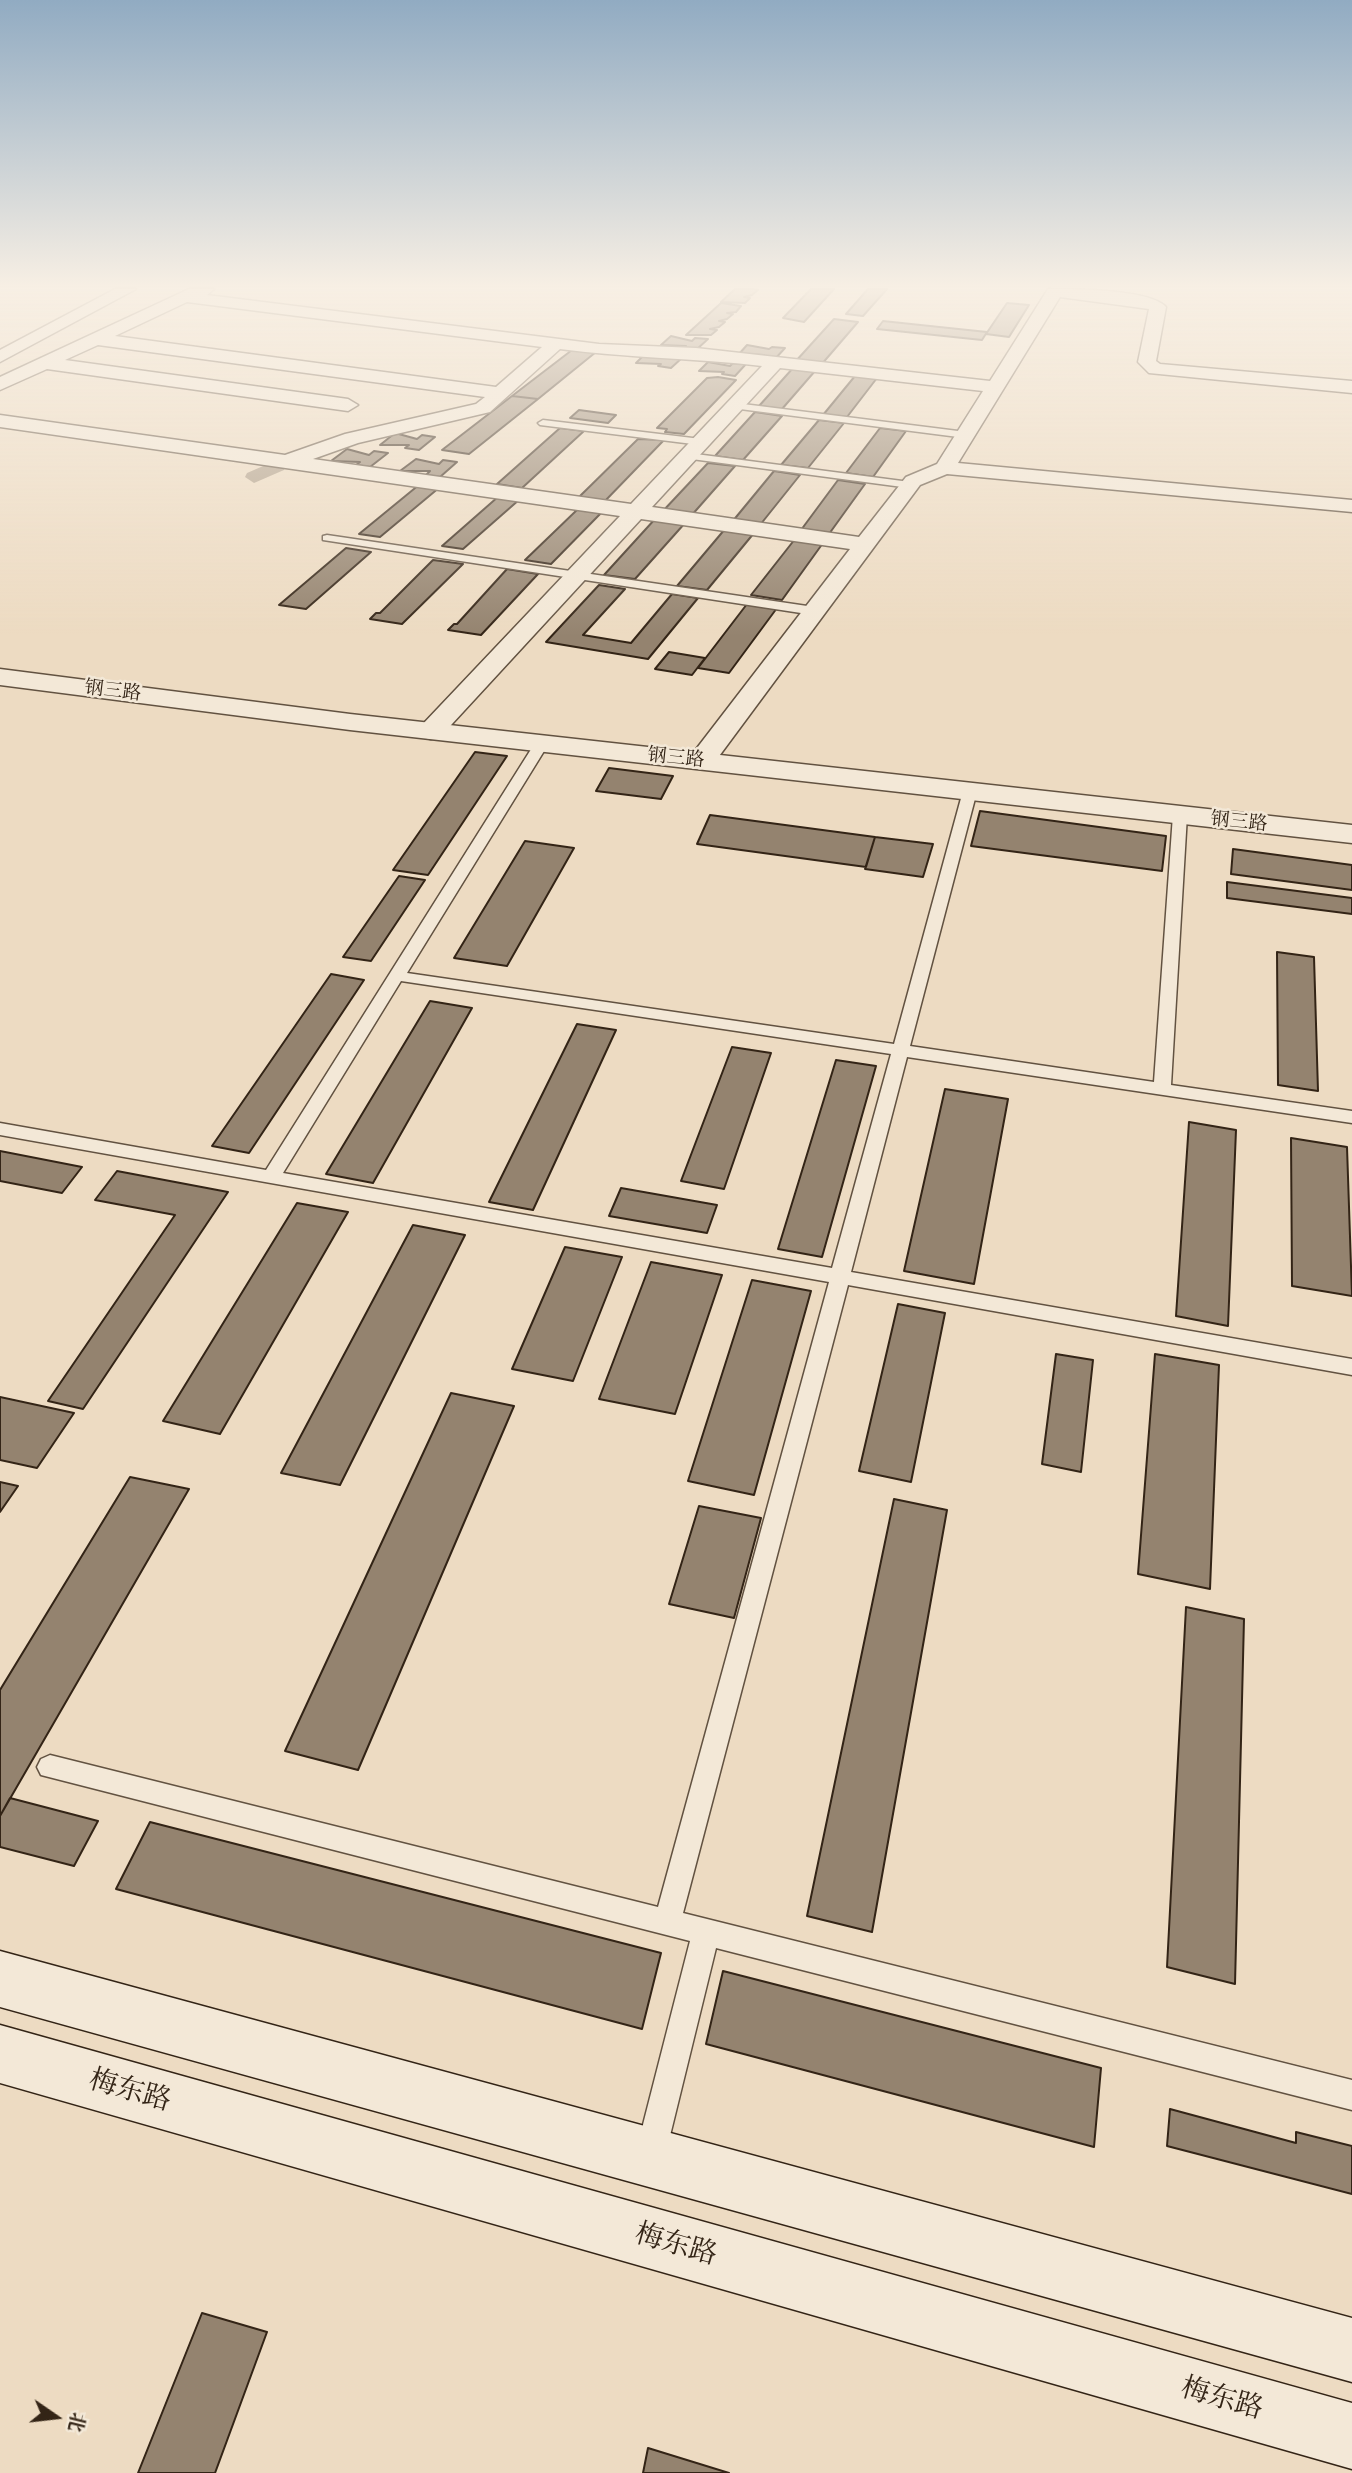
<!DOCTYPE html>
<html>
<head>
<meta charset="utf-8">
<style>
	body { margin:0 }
	#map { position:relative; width:1352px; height:2473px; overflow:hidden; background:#eddbc2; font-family:"EB Garamond","Noto Serif SC",serif }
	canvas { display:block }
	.north { position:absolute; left:21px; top:2382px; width:70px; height:70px; -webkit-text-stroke:5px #f3e8d7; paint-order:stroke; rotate:104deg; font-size:19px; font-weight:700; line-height:28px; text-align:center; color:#332416 }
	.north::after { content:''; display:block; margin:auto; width:24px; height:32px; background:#332416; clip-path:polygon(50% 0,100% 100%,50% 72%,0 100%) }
</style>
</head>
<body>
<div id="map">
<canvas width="1352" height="2473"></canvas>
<div class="north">北</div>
</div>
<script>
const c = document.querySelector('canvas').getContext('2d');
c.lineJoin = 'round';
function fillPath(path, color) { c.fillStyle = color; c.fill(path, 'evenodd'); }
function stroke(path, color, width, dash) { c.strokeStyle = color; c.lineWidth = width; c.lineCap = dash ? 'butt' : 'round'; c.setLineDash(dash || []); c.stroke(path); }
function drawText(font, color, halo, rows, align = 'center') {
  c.font = font + ' "EB Garamond","Noto Serif SC",serif'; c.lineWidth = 5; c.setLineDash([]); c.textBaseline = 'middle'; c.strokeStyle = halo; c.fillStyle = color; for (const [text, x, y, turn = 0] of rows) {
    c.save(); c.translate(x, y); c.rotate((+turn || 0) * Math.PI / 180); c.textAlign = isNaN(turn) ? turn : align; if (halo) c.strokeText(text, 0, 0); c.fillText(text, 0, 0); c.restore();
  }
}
const canal = new Path2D(`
	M277,460L286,466L284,470L254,483L245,477L247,473Z`);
const building = new Path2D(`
	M735,289H752L758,290L752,295L744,297L750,298L745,303L721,302Z
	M811,289H834L804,322L783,318Z
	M868,289H887L863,316L846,314Z
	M721,303L741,306L736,312L727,313L733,314L727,319L719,321L725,322L719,327L710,329L717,330L711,335H686Z
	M1007,303L1029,305L1009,337L986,334Z
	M834,319L858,322L821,365L795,362Z
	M883,321L987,332L982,340L877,329Z
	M671,336L692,341L695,338L708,339L696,350L684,348L686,346L661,345Z
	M747,345L769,349L772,347L785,348L775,359L762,357L764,355L739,354Z
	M572,350L596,352L538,399L512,396Z
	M645,354L683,357L671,368L658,366L661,364L636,363Z
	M708,362L730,366L733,363L746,364L735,376L722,374L724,372L699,371Z
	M793,368L815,371L782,409L759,406Z
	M855,376L877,378L847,417L823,415Z
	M718,377L736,380L684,434L665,432L667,429L657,428L707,378Z
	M512,396L538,399L469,454L442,450Z
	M579,410L616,415L608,423L570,418Z
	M755,412L782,416L743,460L715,456Z
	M819,420L844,423L808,468L781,465Z
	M560,428L584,431L522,488L497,484Z
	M880,428L906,431L873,477L846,473Z
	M395,433L417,439L422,435L435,437L419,450L405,448L409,445H380Z
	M638,439L664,440L604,502L578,498Z
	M347,449L369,455L374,451L388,453L370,467L356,465L360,462L331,461Z
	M416,459L439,464L443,460L457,462L440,477L426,475L430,471H400Z
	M708,463L735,466L691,516L662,512Z
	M774,471L800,475L760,525L732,522Z
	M838,480L865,484L829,534L801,530Z
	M420,484L440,487L380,537L359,534Z
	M499,496L520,499L463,549L442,546Z
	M579,508L603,511L551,564L525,560Z
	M655,519L685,523L635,579L604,575Z
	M725,529L754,533L707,590L677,586Z
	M795,539L823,543L782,600L751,595Z
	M346,548L371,552L306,609L279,605Z
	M433,560L463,564L402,624L370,619L376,613H380Z
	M507,569L538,574L481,635L448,630L454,624H457Z
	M599,585L625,589L583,635L631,643L672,594L698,598L648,659L546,642Z
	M747,604L777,608L729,673L698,668Z
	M669,652L705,658L692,675L655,669Z
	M475,752L507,756L428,875L393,870Z
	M609,768L673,776L661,799L596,791Z
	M980,811L1166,836L1162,871L971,846Z
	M710,815L875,837L866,867L697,844Z
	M875,837L933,844L923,877L865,869Z
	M525,841L574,848L507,966L454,958Z
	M1233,849L1352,865V890L1231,874Z
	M399,876L425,880L371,961L343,957Z
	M1227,882L1352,898V914L1227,898Z
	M1277,952L1314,957L1318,1091L1278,1085Z
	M331,974L364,980L249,1153L212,1146Z
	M430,1001L472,1008L373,1183L326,1174Z
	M577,1024L616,1030L533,1210L489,1202Z
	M732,1047L771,1053L724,1189L681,1181Z
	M836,1060L876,1066L822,1257L778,1249Z
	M945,1089L1008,1099L974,1284L904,1271Z
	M1189,1122L1236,1130L1228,1326L1176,1316Z
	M1291,1138L1347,1147L1352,1296L1292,1286Z
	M0,1151L82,1167L62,1193L0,1181Z
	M117,1171L228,1192L83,1409L48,1401L175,1215L95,1200Z
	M621,1188L717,1205L707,1233L609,1216Z
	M297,1203L348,1212L220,1434L163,1421Z
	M413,1225L465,1235L340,1485L281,1473Z
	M565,1247L622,1257L573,1381L512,1369Z
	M651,1262L722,1275L675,1414L599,1399Z
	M752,1280L811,1291L754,1495L688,1481Z
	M898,1304L945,1313L911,1482L859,1471Z
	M1056,1354L1093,1360L1081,1472L1042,1464Z
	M1155,1354L1219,1365L1210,1589L1138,1574Z
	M451,1393L514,1406L358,1770L285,1751Z
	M0,1397L74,1413L37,1468L0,1460Z
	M130,1477L189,1489L0,1816V1690Z
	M0,1482L18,1486L0,1512Z
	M894,1499L947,1510L872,1932L807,1916Z
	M699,1506L761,1518L734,1618L669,1604Z
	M1186,1607L1244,1619L1235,1984L1167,1967Z
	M10,1798L98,1821L74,1866L0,1847V1816Z
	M150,1822L661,1953L642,2029L116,1889Z
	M723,1971L1101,2068L1094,2147L706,2044Z
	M1170,2109L1296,2143V2132L1352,2146V2194L1167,2146Z
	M202,2313L267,2332L215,2473H138Z
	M648,2448L729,2473H643Z`);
const service = new Path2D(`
	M735,403L966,432L971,435L966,438L732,408L730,406Z
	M543,420L701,439L706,442L701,445L540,425L538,423Z
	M688,453L910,482L915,485L910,488L684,458L683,456Z
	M327,535L814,607L820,611L814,615L323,540V536Z
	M542,739L549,743L407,973L894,1044L963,791L970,787L977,791L910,1046L1154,1082L1173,815L1180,811L1187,815L1171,1085L1352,1111V1123L907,1057L851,1272L1352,1359V1375L848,1285L683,1913L1352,2080V2110L716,1948L666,2152L662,2163L651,2167L640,2163L636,2152L690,1941L41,1775L37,1767L41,1759L50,1755L658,1907L829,1282L0,1135V1123L266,1170L535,743ZM401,981L891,1054L832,1268L283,1173Z`);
const minor = new Path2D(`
	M189,289H214L207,295L599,344L696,348L990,381L1048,289C1073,289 1150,289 1166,307L1156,361L1160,364L1352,381V393L1149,373L1138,362L1149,309L1060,297L958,463L1352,500V512L947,474L920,485L711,767L701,769L691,767L687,761L850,549L641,519L440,737L431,739L422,737L418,731L422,725L620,516L0,427V415L285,455L345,434L476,404L485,397L98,345L65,360L348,399L358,405L348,411L47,369L0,390V377ZM187,302L542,347L496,387L115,336ZM560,349C627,358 695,358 762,366L631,504L313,459L358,443L490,412ZM780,368L983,391L937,464L906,477L859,537L652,507Z`);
const tertiary = new Path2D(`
	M115,289H136L0,362V350Z
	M0,669L350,714L1352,825V843L350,730L0,685Z`);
const secondary = new Path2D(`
	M0,1951L1352,2318V2382L0,2007Z
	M0,2025L1352,2403V2469L0,2083Z`);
const farStreetnames = [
	["钢三路",113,691,7],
	["钢三路",676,758,6],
	["钢三路",1239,822,6]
];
const nearStreetnames = [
	["梅东路",130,2091,16],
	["梅东路",676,2245,16],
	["梅东路",1222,2399,16]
];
fillPath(canal, '#ae9d88');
fillPath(building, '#94836f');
stroke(building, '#332416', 2);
stroke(service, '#625241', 3);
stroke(minor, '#625241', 3);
stroke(tertiary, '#625241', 3);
stroke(secondary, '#332416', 3);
fillPath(service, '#f3e8d7');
fillPath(minor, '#f3e8d7');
fillPath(tertiary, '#f3e8d7');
fillPath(secondary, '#f3e8d7');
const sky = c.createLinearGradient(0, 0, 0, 636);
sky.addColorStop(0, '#91abc2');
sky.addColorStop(0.45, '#f7efe4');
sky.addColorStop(1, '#f7efe400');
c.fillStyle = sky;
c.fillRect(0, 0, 1352, 636);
drawText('19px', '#332416', '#f3e8d7', farStreetnames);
drawText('28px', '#332416', '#f3e8d7', nearStreetnames);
</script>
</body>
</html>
